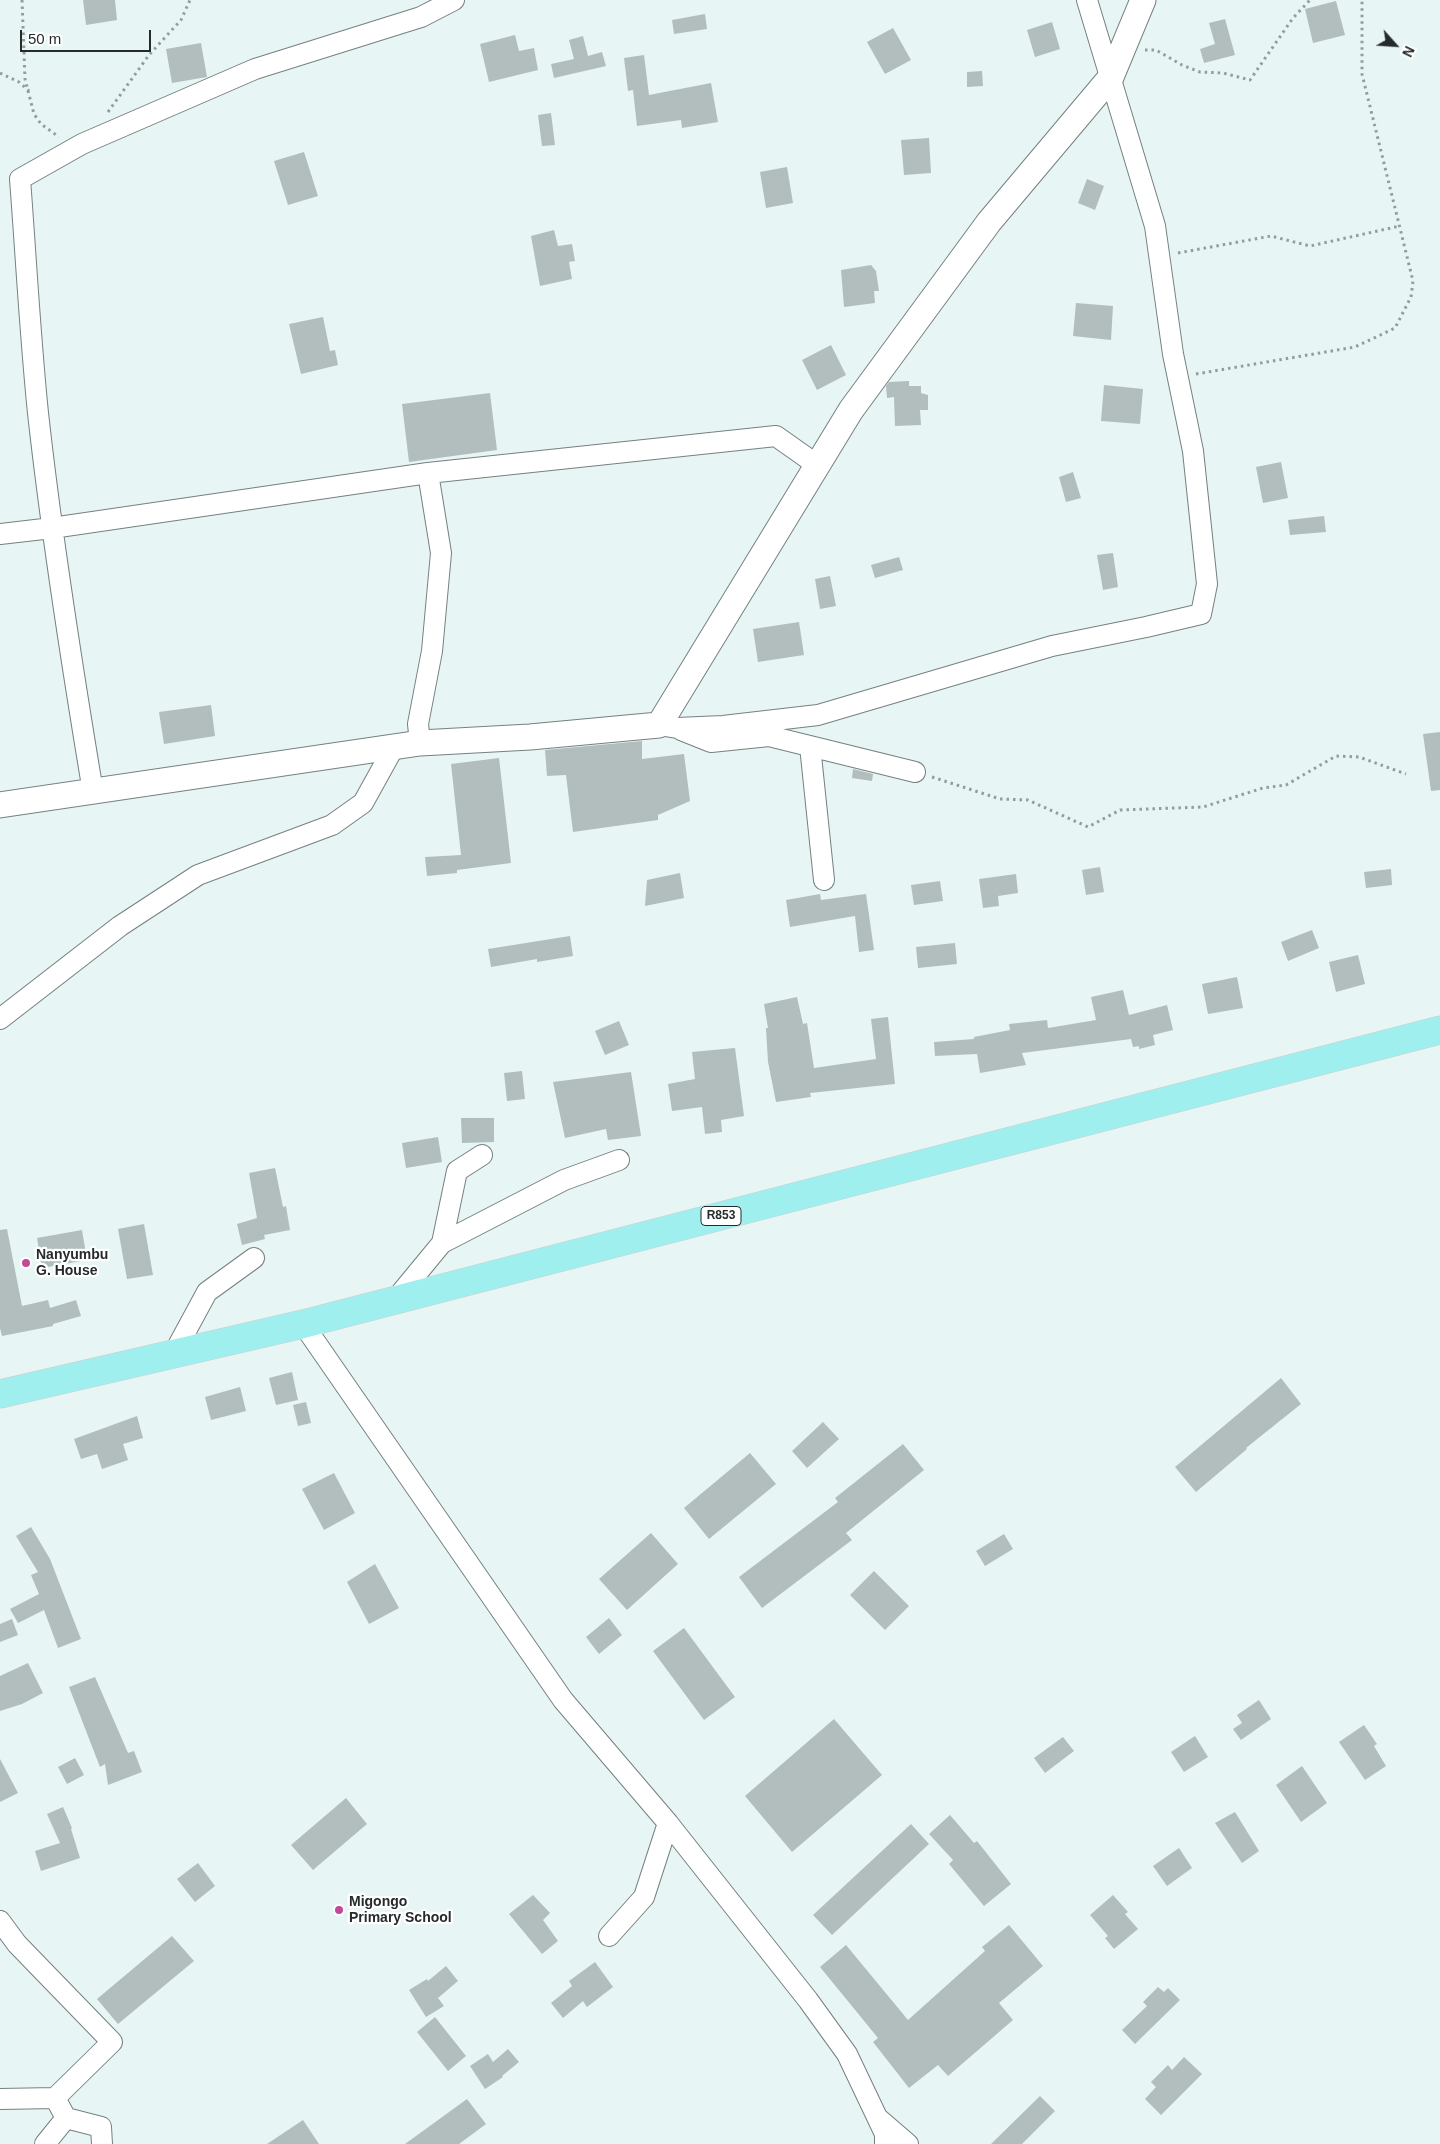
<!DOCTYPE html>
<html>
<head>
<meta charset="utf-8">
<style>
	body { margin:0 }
	#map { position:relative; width:1440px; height:2144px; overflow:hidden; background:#e8f5f5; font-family:Arial,sans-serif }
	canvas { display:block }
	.north { position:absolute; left:1370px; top:20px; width:50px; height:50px; -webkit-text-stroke:4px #fff; paint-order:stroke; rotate:116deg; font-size:14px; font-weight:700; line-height:20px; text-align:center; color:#252a2a }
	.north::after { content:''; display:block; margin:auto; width:18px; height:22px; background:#252a2a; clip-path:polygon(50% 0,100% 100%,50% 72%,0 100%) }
	.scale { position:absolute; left:20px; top:30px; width:131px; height:22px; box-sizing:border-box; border:2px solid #252a2a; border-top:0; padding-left:6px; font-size:15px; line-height:18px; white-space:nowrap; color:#252a2a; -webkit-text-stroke:4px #fff; paint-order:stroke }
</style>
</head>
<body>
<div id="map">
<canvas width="1440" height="2144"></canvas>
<div class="north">N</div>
<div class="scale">50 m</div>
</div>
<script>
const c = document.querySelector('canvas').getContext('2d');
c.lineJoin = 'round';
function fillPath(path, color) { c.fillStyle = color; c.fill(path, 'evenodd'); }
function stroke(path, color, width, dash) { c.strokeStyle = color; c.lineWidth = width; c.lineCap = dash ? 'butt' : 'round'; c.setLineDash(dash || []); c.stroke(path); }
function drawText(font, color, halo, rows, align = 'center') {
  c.font = font + ' Arial,sans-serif'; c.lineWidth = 4.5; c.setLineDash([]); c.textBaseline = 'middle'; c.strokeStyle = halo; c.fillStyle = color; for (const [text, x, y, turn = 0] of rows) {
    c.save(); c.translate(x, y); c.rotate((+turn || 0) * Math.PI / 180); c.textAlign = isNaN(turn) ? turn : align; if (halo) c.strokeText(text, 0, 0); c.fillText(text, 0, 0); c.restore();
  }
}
const building = new Path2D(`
	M83,0H115L117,20L86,25Z
	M1336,1L1345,35L1313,43L1305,9Z
	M705,14L707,29L674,34L672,20Z
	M1225,19L1235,55L1204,63L1200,49L1215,44L1209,23Z
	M1052,22L1060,49L1035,57L1027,30Z
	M893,28L911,60L885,74L867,42Z
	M515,35L519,51L534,48L538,70L489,82L480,44Z
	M583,36L588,56L602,52L606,66L554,78L551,64L574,59L569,40Z
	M201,43L207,77L172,83L166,49Z
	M644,55L649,95L711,83L718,122L682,128L681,120L637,126L633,90L628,91L624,58Z
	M982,71L983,86L967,87V72Z
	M551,113L555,145L542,146L538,115Z
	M929,138L931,173L904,175L901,140Z
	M304,152L318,196L288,205L274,161Z
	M787,167L793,203L766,208L760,172Z
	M1087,179L1104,186L1095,210L1078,203Z
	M554,230L558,246L572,244L575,261L569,262L572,279L540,286L531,236Z
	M871,265L876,271L879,291H874L875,303L844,307L841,270Z
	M1076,303L1113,306L1111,340L1073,336Z
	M323,317L330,351L335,350L338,365L301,374L289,324Z
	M831,345L846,375L817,390L802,360Z
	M909,381V386H921V393L928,395V410H920L921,425L895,426L894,397L887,398L886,386L889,382Z
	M1104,385L1143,389L1140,424L1101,421Z
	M490,393L497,450L409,462L402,404Z
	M1281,462L1288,498L1263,503L1256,467Z
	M1073,472L1081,498L1066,502L1059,477Z
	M1324,516L1326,532L1290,535L1288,520Z
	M1113,553L1118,587L1103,590L1097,555Z
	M899,557L903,570L875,578L871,565Z
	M830,576L836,606L820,609L815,579Z
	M799,622L804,655L758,662L753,629Z
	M211,705L215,736L164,744L159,712Z
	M1440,732V790L1431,791L1423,734Z
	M642,741V759L684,754L690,801L658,815V820L573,832L566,775L547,776L545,750Z
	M499,758L511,863L457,870V873L427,876L425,857L461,855L451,764Z
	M853,769L873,774L872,781L852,778Z
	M1100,867L1104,892L1086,895L1082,870Z
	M1391,869L1392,885L1366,888L1364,872Z
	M680,873L684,898L645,906L647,880Z
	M1016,874L1018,893L998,896L999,906L983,908L979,879Z
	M940,881L943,901L914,905L911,885Z
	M820,894L821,900L866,894L874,950L859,952L855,916L790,927L786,900Z
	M1312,930L1319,948L1288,961L1281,942Z
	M570,936L573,956L537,962V959L491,967L488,949Z
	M955,943L957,964L918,968L916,947Z
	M1358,955L1365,984L1336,992L1329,962Z
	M1237,977L1243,1008L1208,1014L1202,984Z
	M1123,990L1129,1015L1167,1005L1173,1030L1153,1035L1155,1045L1139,1049V1046L1133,1047L1131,1039L1022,1053L1026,1065L980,1073L977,1054L935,1056L934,1042L974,1039V1037L1010,1030L1009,1024L1047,1020L1048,1028L1096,1020L1091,997Z
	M797,997L803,1024L807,1023L814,1068L876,1059L871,1019L888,1017L895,1084L810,1093L811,1097L776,1102L768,1062L766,1028H768L764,1004Z
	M619,1021L629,1045L605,1055L595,1031Z
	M735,1048L744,1116L721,1120L722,1132L705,1134L702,1107L672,1111L668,1084L695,1079L692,1052Z
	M522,1071L525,1099L507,1101L504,1073Z
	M631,1072L641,1136L608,1140L606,1129L565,1138L553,1082Z
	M461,1118H494V1142L462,1143Z
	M438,1137L442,1162L406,1168L402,1143Z
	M275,1168L283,1207L286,1206L290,1230L264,1235L265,1239L242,1245L237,1224L257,1218L249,1173Z
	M144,1224L153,1275L127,1279L118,1229Z
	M7,1229L22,1306L48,1300L50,1308L76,1300L81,1316L53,1324V1326L2,1336L0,1328V1230Z
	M82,1230L87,1260L42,1268L37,1238Z
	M292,1372L298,1400L276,1405L269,1378Z
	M1281,1378L1301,1404L1246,1448L1247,1449L1196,1492L1175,1467Z
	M240,1387L246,1411L211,1420L205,1397Z
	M306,1402L311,1423L298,1426L293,1405Z
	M137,1416L143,1438L123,1444L128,1460L102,1469L97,1454L81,1459L74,1439Z
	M823,1422L839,1439L807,1468L792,1451Z
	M903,1444L924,1470L846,1533L852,1540L762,1608L739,1577L838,1502L835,1498Z
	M750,1453L776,1484L709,1539L684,1508Z
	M334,1473L355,1513L324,1530L302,1489Z
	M31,1527L50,1559L81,1639L58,1648L44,1610L18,1623L10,1609L39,1594L31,1575L38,1572L16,1536Z
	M651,1533L678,1564L627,1610L599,1579Z
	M1004,1534L1013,1549L985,1566L976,1551Z
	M375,1564L399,1608L369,1624L347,1582Z
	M874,1571L909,1606L885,1630L850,1595Z
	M609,1618L622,1635L599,1654L586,1637Z
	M12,1619L18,1635L0,1642V1624Z
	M684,1628L735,1697L704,1720L653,1651Z
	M28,1663L43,1693L22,1704L0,1711V1676Z
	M95,1677L128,1753L134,1751L142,1772L108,1785L105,1764L100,1767L69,1687Z
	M1259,1700L1271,1719L1241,1740L1233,1729L1242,1723L1237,1715Z
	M834,1719L882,1775L792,1852L745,1796Z
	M1364,1725L1377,1744L1374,1746L1386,1766L1365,1780L1339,1742Z
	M1195,1736L1208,1757L1184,1772L1171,1752Z
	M1063,1737L1074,1751L1045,1773L1034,1758Z
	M75,1758L84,1775L67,1784L58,1767Z
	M0,1759L18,1793L0,1802Z
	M1302,1766L1327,1803L1301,1822L1276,1785Z
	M346,1798L367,1824L313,1870L291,1845Z
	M63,1807L72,1828L71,1829L80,1858L41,1871L35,1851L60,1843L47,1814Z
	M1235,1812L1259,1851L1242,1863L1215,1823Z
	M950,1815L974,1843L977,1841L1011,1884L984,1906L949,1864L953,1860L929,1834Z
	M911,1824L929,1844L832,1935L813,1915Z
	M1179,1848L1192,1868L1167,1886L1153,1866Z
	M198,1863L215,1886L195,1902L177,1879Z
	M533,1895L550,1913L543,1920L558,1941L542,1954L509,1914Z
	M1113,1895L1128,1912L1125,1914L1138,1929L1114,1949L1105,1938L1108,1936L1090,1915Z
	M1009,1925L1043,1966L999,2003L1013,2020L948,2076L938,2065L909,2088L873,2042L878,2038L820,1967L846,1945L908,2020L985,1951L982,1947Z
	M172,1936L194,1961L118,2024L97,1999Z
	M595,1962L613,1987L587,2007L583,2001L563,2018L551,2003L572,1986L569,1981Z
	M446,1966L458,1981L438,1998L444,2006L426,2017L409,1990L427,1979L428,1981Z
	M1158,1987L1164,1992L1168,1988L1180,2000L1135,2044L1122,2030L1147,2006L1143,2002Z
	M435,2017L466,2056L448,2071L417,2032Z
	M508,2049L519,2062L502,2076L503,2077L485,2089L470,2066L488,2054L493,2062Z
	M1184,2057L1202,2074L1161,2115L1145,2099L1156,2087L1151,2082L1168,2065L1172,2070Z
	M1040,2096L1055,2111L1022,2144H991Z
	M467,2099L486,2124L459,2144H405Z
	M303,2120L319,2144H267Z`);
const path = new Path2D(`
	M22,0L25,79L34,114L41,124L59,137
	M1145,50H1156L1182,65L1200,72L1223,73L1250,80L1293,18L1310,0
	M0,73L19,82L29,91
	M108,112L149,55L181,20L190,0
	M1178,253L1271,236L1310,246L1400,226
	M1196,374L1355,347L1395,328L1411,297L1413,281L1362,74V0
	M932,777L1000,799L1028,800L1088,827L1120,810L1203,807L1263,788L1286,785L1336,756L1359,757L1406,774`);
const minor = new Path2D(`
	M0,534L52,528L428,473L776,436L817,465
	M659,725L677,728L723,726L818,715L1052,646L1146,627L1201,614L1207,584L1193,451L1173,354L1155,226L1087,0
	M681,730L711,742L769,736L915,772
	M420,743L418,724L432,651L441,553L428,473
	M810,746L824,880
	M93,792C72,666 52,540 38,413C30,335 26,257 20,179L82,144L255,69L421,17L454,0
	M0,1019L120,926L198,875L332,825L363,803L394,747
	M442,1243L457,1171L482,1155
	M395,1300L442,1243L564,1180L619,1160
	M303,1324L563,1700L668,1823L808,2000L847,2054L885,2134V2144
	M174,1353L207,1292L254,1258
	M0,1921L17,1944L112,2042L55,2098L0,2099
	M609,1936L644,1897L668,1823
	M55,2098L66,2118L101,2127L102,2144
	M879,2119L908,2144
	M45,2144L66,2118`);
const tertiary = new Path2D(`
	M0,805L420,743L530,737L659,725L851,410L989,222L1111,77L1143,0`);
const primary = new Path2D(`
	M0,1394L303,1324L1440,1030`);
const markers = [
	[26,1263,5,"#c44898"],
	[339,1910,5,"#c44898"]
];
const shields = [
	[721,1216,40]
];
const shieldNames = [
	["R853",721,1216]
];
const poiNames = [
	["Nanyumbu",36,1255],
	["G. House",36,1271],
	["Migongo",349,1902],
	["Primary School",349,1918]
];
fillPath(building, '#b2bebd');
stroke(minor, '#758180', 22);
stroke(tertiary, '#758180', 27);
stroke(primary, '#cfd0d0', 29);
stroke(path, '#949d9d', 3, [2.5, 4]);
stroke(minor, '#fff', 20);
stroke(tertiary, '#fff', 25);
stroke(primary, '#9fefee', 28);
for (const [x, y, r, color] of markers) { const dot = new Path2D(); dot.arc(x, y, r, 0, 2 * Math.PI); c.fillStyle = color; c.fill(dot); stroke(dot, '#fff', 2); }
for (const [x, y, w] of shields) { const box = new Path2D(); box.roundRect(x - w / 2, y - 9.5, w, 19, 4); c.fillStyle = '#fff'; c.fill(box); stroke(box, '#252a2a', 1); }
drawText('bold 12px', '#252a2a', null, shieldNames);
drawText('bold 14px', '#252a2a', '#fff', poiNames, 'left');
</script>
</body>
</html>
